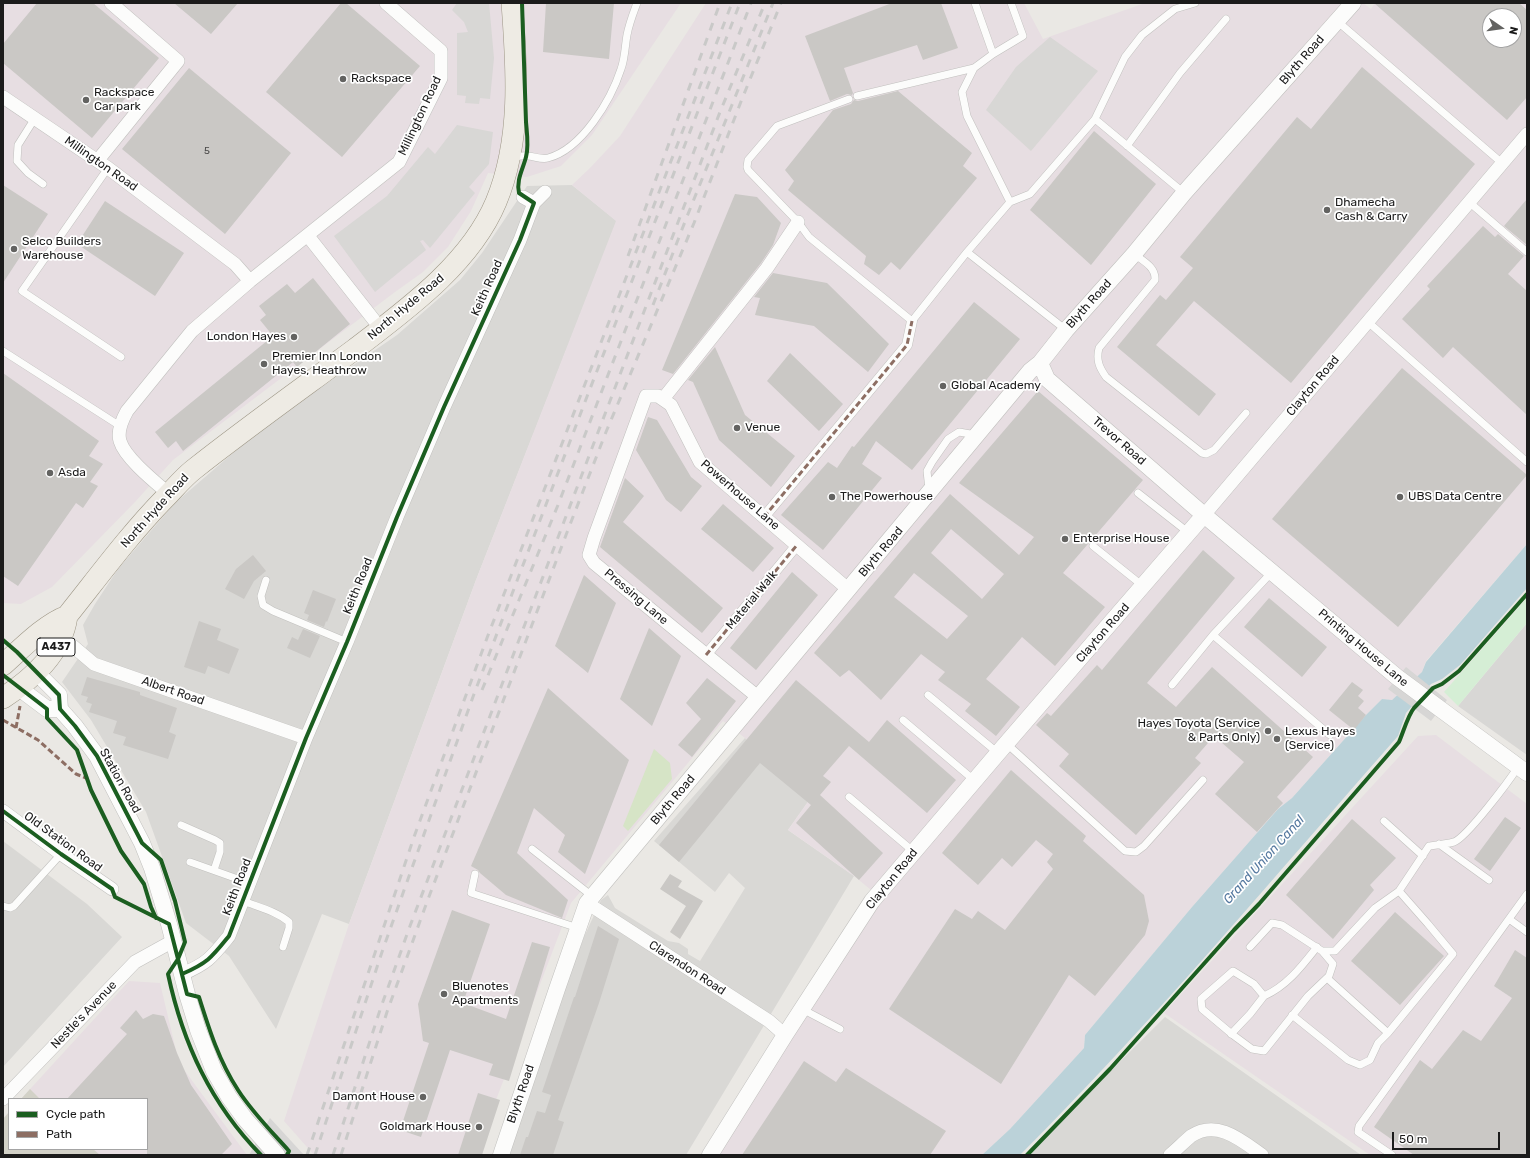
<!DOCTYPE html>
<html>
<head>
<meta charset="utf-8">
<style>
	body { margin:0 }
	#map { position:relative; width:1530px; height:1158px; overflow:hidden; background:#eae8e4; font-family:Rubik,sans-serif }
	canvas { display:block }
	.frame { position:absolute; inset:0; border:4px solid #1b1b1b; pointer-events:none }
	.legend { position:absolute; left:8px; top:1098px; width:140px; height:52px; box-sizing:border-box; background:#fff; border:1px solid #a4a4a4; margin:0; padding:5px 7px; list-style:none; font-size:12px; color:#1b1b1b }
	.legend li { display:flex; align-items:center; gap:8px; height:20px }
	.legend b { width:20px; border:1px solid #a4a4a4 }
	.north { position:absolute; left:1482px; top:8px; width:40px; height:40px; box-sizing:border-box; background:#fff; border:1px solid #a4a4a4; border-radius:50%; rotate:103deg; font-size:11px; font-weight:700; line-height:16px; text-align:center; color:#1b1b1b }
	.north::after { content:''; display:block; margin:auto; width:14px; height:18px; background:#636361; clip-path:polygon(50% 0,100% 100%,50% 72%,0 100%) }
	.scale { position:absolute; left:1392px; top:1132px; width:108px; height:18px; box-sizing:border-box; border:2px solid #1b1b1b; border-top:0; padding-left:5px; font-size:12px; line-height:14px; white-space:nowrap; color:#1b1b1b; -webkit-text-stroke:3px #fff; paint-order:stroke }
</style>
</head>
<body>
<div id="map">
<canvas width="1530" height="1158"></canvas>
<div class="frame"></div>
<ul class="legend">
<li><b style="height:5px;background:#1b5e20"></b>Cycle path</li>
<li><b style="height:5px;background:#8d6e63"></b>Path</li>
</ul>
<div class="north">N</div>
<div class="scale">50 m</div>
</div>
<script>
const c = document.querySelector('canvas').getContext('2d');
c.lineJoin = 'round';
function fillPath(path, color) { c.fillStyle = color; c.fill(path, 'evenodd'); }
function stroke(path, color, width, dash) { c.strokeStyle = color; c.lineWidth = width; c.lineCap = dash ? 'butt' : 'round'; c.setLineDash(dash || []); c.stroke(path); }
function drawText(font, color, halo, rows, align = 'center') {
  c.font = font + ' Rubik,sans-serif'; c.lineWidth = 3.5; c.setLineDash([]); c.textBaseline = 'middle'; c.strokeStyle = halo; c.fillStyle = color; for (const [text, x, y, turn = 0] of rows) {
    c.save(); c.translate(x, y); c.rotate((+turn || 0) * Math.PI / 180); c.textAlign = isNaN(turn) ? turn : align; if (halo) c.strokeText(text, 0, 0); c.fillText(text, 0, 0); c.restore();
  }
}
const residential = new Path2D(`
	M572,185L617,221L476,580L349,924L322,914L276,1029L229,956L186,923L146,812L91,720L62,682L88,644L83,625L95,604L118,569L175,503L248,440L275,419L397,335L460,280L482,253L527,186Z
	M745,738L815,792L788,830L854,876L686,1155H503L584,937L601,900L608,895L615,908L668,941L679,943L688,949V954L700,961L745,888L729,873L715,892L654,841Z
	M3,841L87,904L122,937L3,1067Z
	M1165,1017L1361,1155H1026Z`);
const industrial = new Path2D(`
	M3,3H681L592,135L561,166L527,177L488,173L471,211L448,247L423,272L395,292L173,460L135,502L52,587L21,604L3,603Z
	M706,3H1024L1043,39L1145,3H1363L1371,9L1375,3H1527V544L1426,661L1422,672L1392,700L1382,699L1366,715L1292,798L1278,809L1192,907L1085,1035L1084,1048L1010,1129L982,1155H719L842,945L882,899L854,876L788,830L812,796L745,738L723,721L571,903L475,1155H314L284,1121L349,924L476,580L616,221L572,185L590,168L620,136ZM1490,16H1514V40H1490Z
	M1436,735L1527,804V1155H1370L1164,1013L1418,736Z
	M129,981L160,983L179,1063L247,1155H3V1119L9,1112V1149H147V1099H21Z`);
const religious = new Path2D(`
	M457,3H489L494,58L490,99L480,98L479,104L465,103L466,96L457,95V33L468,32L464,22L452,10Z
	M1050,37L1098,71L1031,151L986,110L1016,67Z
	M457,125L493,132L489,164L469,187L475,193L430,248L423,240L420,241L426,250L375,292L334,236L387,196L428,147L435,154Z
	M1527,623V755L1458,706Z`);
const construction = new Path2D(`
	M30,1089L40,1099H21Z
	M9,1112V1149H93L100,1155H3V1119Z`);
const grass = new Path2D(`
	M654,749L670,763L672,779L628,831L623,826Z`);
const park = new Path2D(`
	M1527,598V623L1458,706L1444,692Z`);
const water = new Path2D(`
	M1527,544V588L1460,665L1442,679L1431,684L1406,713L1398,736C1274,877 1153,1022 1020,1155H982L1010,1129L1084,1048L1085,1035L1192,907L1278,809L1292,798L1366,715L1382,699L1392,700L1422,672L1426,662Z`);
const pier = new Path2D(`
	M1406,667L1447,700L1431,721L1388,689Z
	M270,1118L304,1155H249Z`);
const building = new Path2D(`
	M37,3H93L159,58L92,138L3,63V44Z
	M174,3H238L211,34Z
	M341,3H346L420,66L342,157L266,92Z
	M546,3H614L609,59L543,52Z
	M892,3H941L958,48L923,60L917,45L844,68L853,93L852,95L847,94L830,101L805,36Z
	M1374,3H1519L1527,10V97L1507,120ZM1490,16H1514V40H1490Z
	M1362,67L1475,164L1291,383L1194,301L1156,345L1216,394L1199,416L1117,347L1160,295L1166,300L1193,268L1180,257L1297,117L1311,129Z
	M189,68L291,153L225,234L122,149Z
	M898,91L972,153L963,166L977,178L900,270L891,262L879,275L864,264L866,256L788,190L794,181L785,170L833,110L851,104L854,100L858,101Z
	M1094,131L1156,184L1091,265L1030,210Z
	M3,185L48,214L3,283Z
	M735,194L757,197L781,223L773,245L761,263L673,374L662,370Z
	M1527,199V245L1504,226Z
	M105,201L184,253L155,296L77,244Z
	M1483,226L1495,237L1498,234L1524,256L1508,274L1527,291V415L1453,347L1443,358L1402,319L1430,289L1427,286Z
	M773,273L827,283L889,344L868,372L814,326L755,315L760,298L754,297Z
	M313,278L350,324L297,367L293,362L183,451L176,441L168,448L155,432L273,336L260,320L266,315L259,306L287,284L295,293Z
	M974,302L1020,339L912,470L876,441L862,464L882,478L823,550L781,515L828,462L837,468L852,446L854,447Z
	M715,347L745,415L795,456L771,487L719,440L693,382L688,380Z
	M790,353L843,404L819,431L767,381Z
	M1402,368L1527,475L1398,627L1272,519Z
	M3,373L99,441L89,456L103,464L90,482L98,486L83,508L76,503L18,586L3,576Z
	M1038,391L1143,480L1063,573L1105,607L1055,666L1022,637L986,679L1020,707L996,736L965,711L971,704L938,680L945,672L921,654L881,700L849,670L840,677L814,653L950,494L1019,555L1034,537L959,483ZM951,529L1004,574L982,599L931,553ZM914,573L968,616L947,639L894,597Z
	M648,417L657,420L691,477L702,486L681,512L666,500L636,450Z
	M625,478L644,496L623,522L723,608L702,633L600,547Z
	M723,504L774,548L753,572L701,529Z
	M1203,550L1235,578L1147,683L1176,707L1212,667L1313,757L1277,797L1283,803L1257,832L1215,794L1244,762L1214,736L1195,758L1201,763L1136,835L1059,766L1069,754L1036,725L1047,713L1051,716L1097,665L1102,670Z
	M253,555L266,571L254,581L244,599L225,589L236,569Z
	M792,572L818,595L756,670L730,648Z
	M584,575L616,603L588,673L555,646Z
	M313,590L336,599L327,622L326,621L324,627L307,620L309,615L304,613Z
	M1269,598L1327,647L1302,677L1244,627Z
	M199,621L221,629L217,640L239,649L229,674L208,666L205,674L184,667Z
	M649,628L681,656L652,726L620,699Z
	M303,629L320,636L310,658L287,648L292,637L298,640Z
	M87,677L140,692V695L177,708L169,732L176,735L168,759L123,745L126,737L113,733L117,721L89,712L92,704L86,702L88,697L81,695Z
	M707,678L736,701L692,757L678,745L701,719L686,703Z
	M796,680L869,742L887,720L956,780L927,813L849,746L823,776L831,782L820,795L883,853L859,880L796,823L811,805L760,763L679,862L659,845Z
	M1352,682L1363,690L1358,696L1364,701L1358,708L1366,715L1354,730L1329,710Z
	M548,688L629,760L585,874L558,852L565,835L534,808L517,853L568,900L562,918L506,895L480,873L478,870L471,866Z
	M1011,770L1086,836L1083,841L1144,895L1149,921L1145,935L1095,996L1069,975L1001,1084L889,1009L955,909L972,919L978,911L1005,930L1053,869L1047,862L1053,854L1036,840L1012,867L1002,858L978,885L942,853Z
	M1505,817L1521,828L1490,871L1474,859Z
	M1352,819L1396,858L1370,885L1374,890L1333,939L1286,895Z
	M670,874L682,881L678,887L703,901L680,939L670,932L686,906L660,889Z
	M452,910L490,924L463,1003L506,1019L532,942L550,947L509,1081L489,1075L493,1064L450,1050L421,1137L400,1130L429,1043L423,1041L418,1004Z
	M1395,912L1444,956L1400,1005L1351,961Z
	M598,926L619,939L599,1003L558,1120L564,1122L553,1155H520L526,1137H528L537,1111L545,1113L551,1095L542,1092L574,997H575Z
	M1515,950L1527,958V1155H1414L1374,1127L1420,1060L1432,1069L1463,1030L1481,1041L1512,998L1494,986Z
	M136,1010L143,1019L153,1014L164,1016L177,1053L191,1085L232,1144L221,1155H147V1099H67L127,1034L120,1028Z
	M804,1061L836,1082L846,1068L946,1131L930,1155H742Z
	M478,1093L500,1100L482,1155H458Z`);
const service = new Path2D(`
	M975,3L993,54
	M1337,21L1502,163
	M974,68L962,92L967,116L1010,202
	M857,96L974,68L993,54L1023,36L1011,3
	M849,99L777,126L748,160L747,167L748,170L798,222L809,237L912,321L967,252
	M35,118L18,145L17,161L28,173L43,184
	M1095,119L1184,193
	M1127,146L1180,73L1226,19
	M512,157C517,157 523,155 527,156C534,156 541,160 548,158C582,149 611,100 621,69C625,58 625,46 627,35C629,24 633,14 637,3
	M108,168L22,291L121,357
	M1469,202L1527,252
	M1134,254C1143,261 1156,267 1155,280L1099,348C1096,360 1099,367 1106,377L1202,453L1206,454L1214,450L1246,413
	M1368,322L1527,462
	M1066,330L967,252L1010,202L1030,194L1095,119L1125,57L1142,35L1175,9L1195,3
	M3,351L120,426
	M929,490L927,471L932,462L948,439L959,432L976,435
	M1138,493L1189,533
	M1093,546L1143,586
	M266,580L261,596L263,605L273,611L347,642
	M1213,635L1330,735
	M1172,685L1213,635L1272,572
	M928,695L998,753
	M903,720L975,781
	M1007,744L1125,851L1136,852L1144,846L1203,780
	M849,797L914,852
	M1384,821L1423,856
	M181,825L215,840L220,843V852L214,870
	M1439,844L1489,880
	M532,849L592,896
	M190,862L249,883
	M475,874L471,893L578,928
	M243,901C258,907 276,911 289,922V928L283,947
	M3,906L10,908L14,906L61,854
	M1509,919L1527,932
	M1250,947L1272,923L1282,925L1322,951H1335L1375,908L1399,891L1429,846C1437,845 1446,844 1454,842C1467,837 1509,781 1518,767
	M1264,996C1287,986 1302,966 1317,947
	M802,1009L840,1029
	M1292,1015L1348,1060L1360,1065L1370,1060L1378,1043L1388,1033L1327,978
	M1388,1033L1453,954L1428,924L1399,891
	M1231,1034L1250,1014L1264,996L1254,984L1233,971L1201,999L1202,1009L1233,1035L1252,1049L1264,1051L1308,996L1329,976L1333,964L1322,951
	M1392,1155L1358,1132L1359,1126L1527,894`);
const pedestrian = new Path2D(`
	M764,517L907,345L912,321
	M706,655L797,545`);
const minor = new Path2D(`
	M3,97L108,168L227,258L235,264L250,281
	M98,160L178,61L111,3
	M523,197L534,203
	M308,236L381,329
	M663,399L767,268L798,222
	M169,494C155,482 125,458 120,441C117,431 122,420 127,411L192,331L250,281L399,162L441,78V51L386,3
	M1204,515L1527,134
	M57,631L68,642L94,664L306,738
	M759,698L594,563L589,555L594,538L646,396H658L671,405L700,462L849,590
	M3,811L61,854L112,889
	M587,903L769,1021L785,1035
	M182,974C208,963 212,957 229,936L306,738L347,642L397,517L444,407L520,240L534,203L545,192
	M3,1099L135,962L173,941
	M1170,1155C1177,1149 1184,1142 1191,1136C1217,1119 1241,1140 1262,1155`);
const tertiary = new Path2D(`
	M1040,363L1047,379L1204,515L1397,677L1527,773
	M36,672L59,695L60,709L75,726L97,756L142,843L152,868L169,924L187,994L198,1030L214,1071L229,1097L245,1119L277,1155
	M19,688L47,709H60
	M501,1155L557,989L587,903L1030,371L1040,363L1066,330L1134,254L1184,193L1353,3
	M710,1155L785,1035L872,901L998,753L1204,515`);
const primary = new Path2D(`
	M3,665C21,649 45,624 67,616
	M3,698C32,679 62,653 67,616C99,576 129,535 165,498C174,489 183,478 193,470C246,428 301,389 355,349C406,310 470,264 496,202C522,140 517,69 512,3`);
const rail = new Path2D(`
	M628,256L720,3
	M653,305L686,219L773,3
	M482,690L558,505L751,3
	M307,1155L414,837L487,638L732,3
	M315,1155L382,952L474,694L588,394L740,3
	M333,1155L380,1010L410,926L720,112L765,3
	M341,1155L387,1012L427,902L566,535L606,432L694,223L742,99L781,3`);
const quiet = new Path2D(`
	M764,517L907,345L912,321
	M706,655L797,545
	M3,720L38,740L76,774L86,778
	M16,728L20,706`);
const cycleway = new Path2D(`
	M3,640L17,652L59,695L60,709L75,726L97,756L142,843L161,860L175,901L185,942L178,959L168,974C183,1044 211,1104 261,1155
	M3,675L47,709V718L77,750L91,790L115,839L121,851L144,884L151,907L156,918
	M3,811L61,854L112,889L115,897L169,924L187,994L199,997C209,1029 219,1061 238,1090C252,1112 271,1131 289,1151L287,1155
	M182,974C208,963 212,957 229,936L306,738L347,642L397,517L444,407L520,240L534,203L519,193C516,180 523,169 526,157C529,146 527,134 526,122L522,3
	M1027,1155L1110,1069L1234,930L1259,904L1399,742C1403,733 1408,715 1414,708L1433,688L1442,684L1459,671L1527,594`);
const markers = [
	[343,79,4,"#636361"],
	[86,100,4,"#636361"],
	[1327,210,4,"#636361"],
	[14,249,4,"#636361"],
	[294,337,4,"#636361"],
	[264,364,4,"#636361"],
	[943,386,4,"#636361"],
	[737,428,4,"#636361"],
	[50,473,4,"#636361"],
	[832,497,4,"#636361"],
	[1400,497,4,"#636361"],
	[1065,539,4,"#636361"],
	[1268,731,4,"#636361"],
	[1277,739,4,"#636361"],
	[444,994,4,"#636361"],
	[423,1097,4,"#636361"],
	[479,1127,4,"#636361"]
];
const numberNames = [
	["5",207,151]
];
const shields = [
	[56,647,38]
];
const shieldNames = [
	["A437",56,647]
];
const streetNames = [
	["Blyth Road",1302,60,-49],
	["Millington Road",420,116,-65],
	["Millington Road",101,164,35],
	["Keith Road",487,288,-66],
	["Blyth Road",1089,304,-48],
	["North Hyde Road",406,307,-40],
	["Clayton Road",1313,386,-50],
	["Trevor Road",1119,441,41],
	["Powerhouse Lane",740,495,41],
	["North Hyde Road",155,511,-48],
	["Blyth Road",881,552,-50],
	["Keith Road",358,586,-68],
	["Pressing Lane",636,597,40],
	["Material Walk",752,600,-50],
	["Clayton Road",1103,633,-49],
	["Printing House Lane",1363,648,40],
	["Albert Road",173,691,19],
	["Station Road",120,781,61],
	["Blyth Road",673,800,-50],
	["Old Station Road",63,842,36],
	["Clayton Road",892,879,-51],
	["Keith Road",237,887,-69],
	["Clarendon Road",687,968,33],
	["Nestle's Avenue",84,1015,-46],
	["Blyth Road",521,1094,-71]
];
const poiNames = [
	["Rackspace",351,79],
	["Rackspace",94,93],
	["Car park",94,107],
	["Dhamecha",1335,203],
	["Cash & Carry",1335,217],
	["Selco Builders",22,242],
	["Warehouse",22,256],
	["London Hayes",286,337,"right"],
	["Premier Inn London",272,357],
	["Hayes, Heathrow",272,371],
	["Global Academy",951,386],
	["Venue",745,428],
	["Asda",58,473],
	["The Powerhouse",840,497],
	["UBS Data Centre",1408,497],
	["Enterprise House",1073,539],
	["Hayes Toyota (Service",1260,724,"right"],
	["& Parts Only)",1260,738,"right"],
	["Lexus Hayes",1285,732],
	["(Service)",1285,746],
	["Bluenotes",452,987],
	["Apartments",452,1001],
	["Damont House",415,1097,"right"],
	["Goldmark House",471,1127,"right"]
];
const waterNames = [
	["Grand Union Canal",1264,860,-48]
];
fillPath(residential, '#d9d8d5');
fillPath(industrial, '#e7dee2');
fillPath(religious, '#d8d7d5');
fillPath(construction, '#d2d1c7');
fillPath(grass, '#d6e4c6');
fillPath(park, '#d5eed5');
fillPath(water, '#bbd2d9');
fillPath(pier, '#d7d6d5');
fillPath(building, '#cac8c5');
stroke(service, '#c1c0be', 8);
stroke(pedestrian, '#c1c0be', 11);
stroke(minor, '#c1c0be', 14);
stroke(tertiary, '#c1c0be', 17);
stroke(primary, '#9c9584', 22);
stroke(service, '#fcfcfb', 7);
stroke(pedestrian, '#fcfcfb', 10);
stroke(minor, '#fcfcfb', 13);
stroke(tertiary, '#fcfcfb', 16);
stroke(primary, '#eeebe4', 21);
stroke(rail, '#c9c9c8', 3, [8, 8]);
stroke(quiet, '#8d6e63', 3, [6, 3]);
stroke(cycleway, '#1b5e20', 4);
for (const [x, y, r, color] of markers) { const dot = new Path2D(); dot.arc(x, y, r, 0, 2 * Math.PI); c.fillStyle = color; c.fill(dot); stroke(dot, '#fff', 1.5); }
drawText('10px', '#474646', null, numberNames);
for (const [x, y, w] of shields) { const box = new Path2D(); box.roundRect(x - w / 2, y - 9, w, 18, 3); c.fillStyle = '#fff'; c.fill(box); stroke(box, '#1b1b1b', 1); }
drawText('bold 11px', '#1b1b1b', null, shieldNames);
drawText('12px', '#1b1b1b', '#fff', streetNames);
drawText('12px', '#1b1b1b', '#fff', poiNames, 'left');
drawText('italic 13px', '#54789f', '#fff', waterNames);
</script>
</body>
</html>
